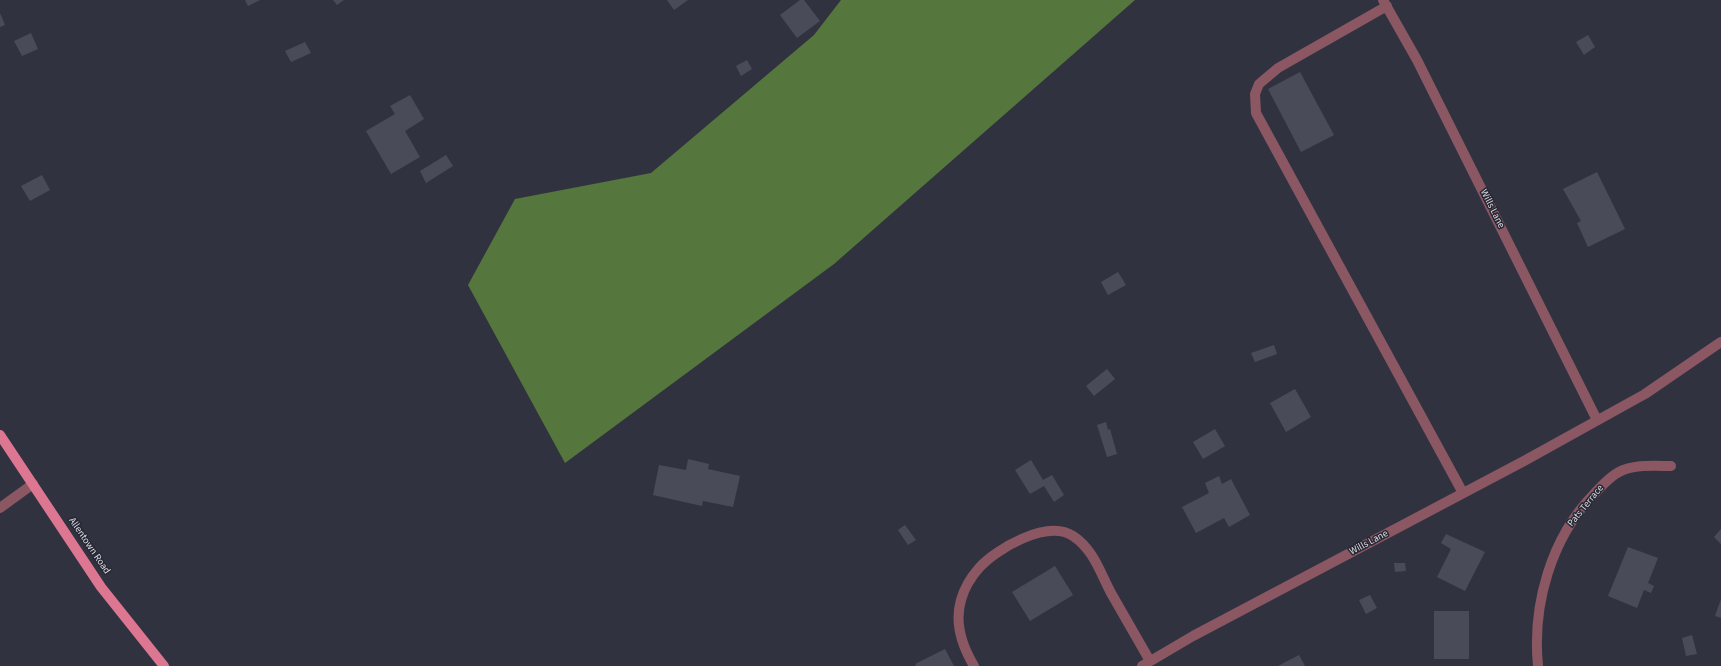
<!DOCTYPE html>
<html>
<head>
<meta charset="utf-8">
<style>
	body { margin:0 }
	canvas { display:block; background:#31323f }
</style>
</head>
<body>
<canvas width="1721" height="666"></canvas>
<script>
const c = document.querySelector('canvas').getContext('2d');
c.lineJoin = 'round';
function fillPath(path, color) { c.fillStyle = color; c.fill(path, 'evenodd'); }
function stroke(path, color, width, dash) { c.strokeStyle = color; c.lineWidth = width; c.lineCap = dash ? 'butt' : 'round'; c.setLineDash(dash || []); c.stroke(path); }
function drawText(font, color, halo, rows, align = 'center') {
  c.font = font + ' "Source Sans 3",sans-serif'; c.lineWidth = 3; c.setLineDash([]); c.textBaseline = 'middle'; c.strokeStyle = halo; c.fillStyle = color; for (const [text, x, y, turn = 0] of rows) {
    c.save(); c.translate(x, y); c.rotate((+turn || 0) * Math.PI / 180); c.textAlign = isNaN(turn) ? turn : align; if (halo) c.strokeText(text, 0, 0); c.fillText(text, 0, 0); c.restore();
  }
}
const forest = new Path2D(`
	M841,0H1135L834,264L565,463L468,285L515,199L651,173L814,35Z`);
const building = new Path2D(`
	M245,0H260L248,6Z
	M333,0H344L337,5Z
	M667,0H688L674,10Z
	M800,0H804L820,21L797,38L780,15Z
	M0,13L5,25L0,27Z
	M31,33L38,49L22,56L14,41Z
	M1588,35L1595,47L1584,55L1576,42Z
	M305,42L311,53L291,62L285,51Z
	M747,60L752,69L741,76L736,66Z
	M1300,72L1334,135L1301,152L1268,89Z
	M410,95L424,119L405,131L420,157L391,174L366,131L395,114L390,106Z
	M446,155L453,166L426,183L420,171Z
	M1597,172L1625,229L1588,247L1577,223L1581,221L1563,189Z
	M42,175L50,190L30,201L21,186Z
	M1118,272L1126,285L1108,295L1101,282Z
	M1274,345L1277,354L1255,362L1251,353Z
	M1107,369L1115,379L1094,396L1086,386Z
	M1295,389L1311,417L1286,432L1270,403Z
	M1106,422L1108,430L1110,429L1117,454L1107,457L1097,425Z
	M1215,429L1225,446L1203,459L1193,442Z
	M688,459L709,464L708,469L740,476L733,507L703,501L702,506L653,495L659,465L686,470Z
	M1031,460L1043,480L1052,475L1064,495L1054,502L1044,486L1030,494L1015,470Z
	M1219,476L1222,484L1231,479L1250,515L1229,527L1224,518L1196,533L1182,507L1209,493L1205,483Z
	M905,525L916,540L908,545L898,530Z
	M1721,529V544L1714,537Z
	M1446,534L1485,552L1465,591L1437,577L1451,549L1441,543Z
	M1628,547L1658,558L1648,583L1654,586L1651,593L1644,590L1637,608L1608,596Z
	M1394,563H1405L1406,571L1395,572Z
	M1055,566L1073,595L1030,621L1012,592Z
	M1370,595L1377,608L1366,614L1359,600Z
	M1721,599V618L1715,616Z
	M1434,611H1469V659H1434Z
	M1692,635L1697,654L1686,656L1682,638Z
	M945,649L954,666H916L915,664Z
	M1299,655L1305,666H1278Z`);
const lane = new Path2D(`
	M0,508L33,484`);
const street = new Path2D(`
	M1383,0L1417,60L1597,420
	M1387,6L1278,68L1259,84L1255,94L1256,113L1463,493
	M974,666C962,646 954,624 961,600C964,589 971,577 979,568C996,549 1047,519 1073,536C1093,549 1100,572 1111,593C1124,616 1137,638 1150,661
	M1142,666L1193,636L1524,461L1645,394L1721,342
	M1538,666C1532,605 1551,538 1594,494C1602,486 1609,477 1619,472C1634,464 1655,466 1671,466`);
const primary = new Path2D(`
	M0,435L101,587L164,666`);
const streetNames = [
	["Wills Lane",1492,209,63],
	["Pats Terrace",1586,506,-51],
	["Wills Lane",1369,543,-28],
	["Allentown Road",89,546,56]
];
fillPath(forest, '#55773d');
fillPath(building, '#4a4b59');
stroke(lane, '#8a5762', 10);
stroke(street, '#8a5762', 10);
stroke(primary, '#dd7690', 10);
drawText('10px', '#dbdce4', '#272834', streetNames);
</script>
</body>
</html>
